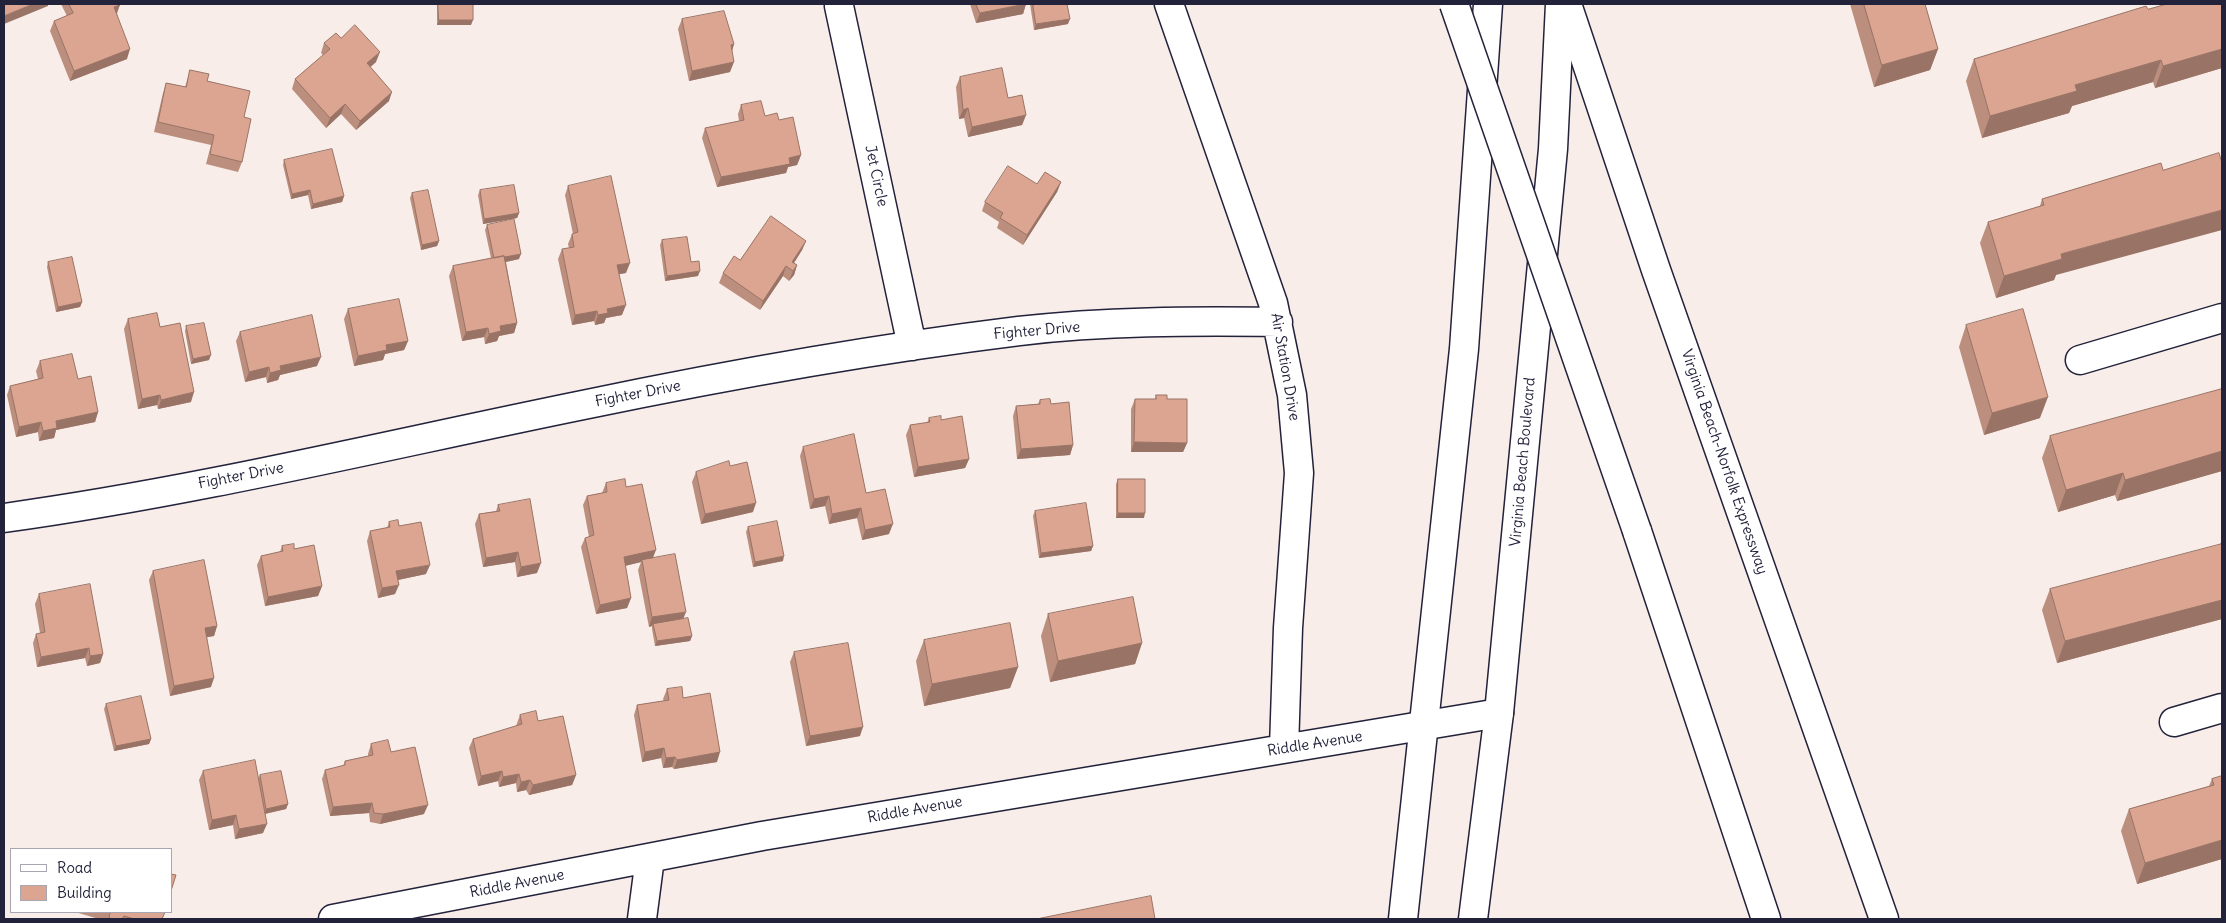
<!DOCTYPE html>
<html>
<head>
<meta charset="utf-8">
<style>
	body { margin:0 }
	#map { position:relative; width:2226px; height:923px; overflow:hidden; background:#f8ede9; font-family:Delius,sans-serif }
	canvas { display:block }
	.frame { position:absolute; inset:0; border:5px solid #22223b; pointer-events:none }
	.legend { position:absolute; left:10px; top:848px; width:162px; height:65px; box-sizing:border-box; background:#fff; border:1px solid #a7a7b1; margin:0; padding:6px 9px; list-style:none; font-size:15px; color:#22223b }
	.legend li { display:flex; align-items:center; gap:10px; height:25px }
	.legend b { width:25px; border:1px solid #a7a7b1 }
</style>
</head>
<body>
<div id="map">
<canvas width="2226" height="923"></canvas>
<div class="frame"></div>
<ul class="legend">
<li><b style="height:6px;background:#fff"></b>Road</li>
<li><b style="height:14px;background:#dba591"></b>Building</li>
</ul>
</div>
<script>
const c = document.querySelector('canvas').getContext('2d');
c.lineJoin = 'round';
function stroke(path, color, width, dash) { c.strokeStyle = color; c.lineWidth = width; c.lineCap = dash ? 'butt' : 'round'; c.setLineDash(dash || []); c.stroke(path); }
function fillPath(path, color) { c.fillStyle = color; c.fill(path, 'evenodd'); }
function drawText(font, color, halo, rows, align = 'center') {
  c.font = font + ' Delius,sans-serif'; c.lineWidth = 4.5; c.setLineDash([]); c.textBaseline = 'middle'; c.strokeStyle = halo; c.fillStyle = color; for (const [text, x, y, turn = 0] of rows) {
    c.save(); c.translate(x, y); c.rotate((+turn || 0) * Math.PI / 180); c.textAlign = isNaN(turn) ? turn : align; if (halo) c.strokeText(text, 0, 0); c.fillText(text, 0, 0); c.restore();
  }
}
const minor = new Path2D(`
	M1169,4L1273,303L1292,395L1299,473L1288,628L1284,748
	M839,6L912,346
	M2080,360L2222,318
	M4,518C199,491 391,444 583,405C727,375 873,349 1019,331C1105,321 1191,321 1278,322
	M2174,722L2222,708
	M333,919L762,836L1499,713
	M642,919L650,858`);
const primary = new Path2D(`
	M1403,919L1464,349L1488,4
	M1473,919L1499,713L1553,149L1560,4`);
const motorway = new Path2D(`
	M1567,4L1656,270L1884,919
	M1637,531L1766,919`);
const motorwayBridge = new Path2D(`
	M1454,4L1637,531`);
const wall = new Path2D(`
	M61,4H120L117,14L127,59L70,81L50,31L54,21L67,16Z
	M437,4H473L471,25H437Z
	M970,4H1026L1023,14L976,23Z
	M1030,4H1067L1068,24L1034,30Z
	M1850,4H1925L1938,49L1930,70L1874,87Z
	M2222,4V68L2155,88L2153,82L2072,106L2069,113L1982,138L1966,81L1974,59L2148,9Z
	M682,19L734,44L732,51L730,72L689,81L678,29Z
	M341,38L376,62L370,67L389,101L356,130L341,114L326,128L292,89L295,79L323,55L321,53L324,43Z
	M190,70L207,81L244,117L242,162L238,172L206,164L211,145L154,132L163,93L166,83L185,87Z
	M960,77L1008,98L1026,115L1022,125L968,137L964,118L959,119L956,87Z
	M741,105L765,116L779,120L801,155L797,165L788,167L786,173L717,187L702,138L705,128L739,121L738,114Z
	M284,160L344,196L342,202L311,209L308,195L291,199L283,165Z
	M2161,163L2056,275L2054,280L1996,298L1980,243L1988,222L2040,206L2042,199Z
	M1061,182L1057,192L1023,245L997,228L999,222L982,211L985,202L1037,184Z
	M568,186L626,273L619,274L622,315L606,318L604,323L595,325L594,321L572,325L558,259L562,249L569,248L568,244L572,234H573L565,195Z
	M480,190L519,213L517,218L483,224L478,195Z
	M412,193L439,241L437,246L421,250L410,198Z
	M487,225L519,259L506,262L517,323L514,333L499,336L497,341L485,344L484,337L462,341L449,276L453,266L491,258L485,230Z
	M662,240L691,262L698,276L665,281L660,245Z
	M806,241L802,250L794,263L797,265L794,275L789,281L783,276L760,310L719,283L723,273L740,260Z
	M48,262L82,302L80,307L56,312L47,267Z
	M348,309L408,341L404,350L385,354L383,360L354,366L344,319Z
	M128,319L160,327L191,402L158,409L157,405L138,409L124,329Z
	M1966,325L2040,418L1984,435L1959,347Z
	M186,326L209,360L191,364L185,331Z
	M240,332L317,366L280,375L278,380L267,383L266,377L245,382L236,341Z
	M40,361L78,379L98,412L95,422L56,430L54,438L39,441L38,432L16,437L7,395L10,386L38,379L36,371Z
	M2222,389V471L2117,501L2115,495L2058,512L2042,458L2050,436Z
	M1156,395L1167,399L1187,443L1183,452H1131V409L1135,399H1155Z
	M1040,400L1073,445L1070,455L1017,459L1013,416L1016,406L1038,404Z
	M929,418L941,420L969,459L965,468L914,477L906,435L910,425L927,423Z
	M803,447L866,493L889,534L862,540L857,518L829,524L825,506L810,509L800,456Z
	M730,466L753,512L701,524L692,482L696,472Z
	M1118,479L1144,518H1116V484Z
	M606,483L626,487L653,558L692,636L690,641L655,646L652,629V626L649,627L638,570L641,562L625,566L631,598L627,608L596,614L581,547L585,538L589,537L583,505L587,496L602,493Z
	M498,505L537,573L517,577L515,562L483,567L475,524L479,514L496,511Z
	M1035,511L1093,546L1091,551L1039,558L1033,516Z
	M389,522L399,526L426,574L398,580L395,594L378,598L367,541L370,531L387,528Z
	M748,527L783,561L753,567L746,532Z
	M2222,539V619L2057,663L2042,610L2050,589L2220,545Z
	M282,546L294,549L322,586L318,596L265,606L257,565L261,556L280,552Z
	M153,571L217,626L214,636L207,637L211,687L170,696L149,580Z
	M39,594L103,654L100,663L87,666L85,658L37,667L33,643L36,634L40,633L35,604Z
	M1048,614L1142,643L1135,664L1050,682L1041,636Z
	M924,640L1018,667L1010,688L924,706L916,661Z
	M794,652L860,736L806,746L790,662Z
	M667,689L683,698L717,762L674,769L672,767L663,768L661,758L642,762L634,715L637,705L664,701L663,699Z
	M106,704L151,739L149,744L114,751L104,709Z
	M520,715L538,721L576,775L572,785L529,795L526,790L517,792L516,783L499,787L498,781L478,786L469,748L473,739L516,726Z
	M371,744L391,752L424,814L380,824L370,822L369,813L330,816L322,779L325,770L343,766L345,761L368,756V754Z
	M203,771L258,779L260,775L288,804L286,809L265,814L263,833L235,839L233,825L209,830L199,780Z
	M2222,776V859L2137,884L2121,831L2129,809L2209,786L2212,779Z
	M75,912H165L162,919H99Z`);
const shadedWall = new Path2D(`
	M33,4H48V6L4,24V16Z
	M1026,4L1023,14L976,23L980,13Z
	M120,5L116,14L114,7Z
	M1070,19L1068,24L1034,30L1036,24Z
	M439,20H473L471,25H437Z
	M734,44L731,54V45Z
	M130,49L127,59L70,81L74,71Z
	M1938,49L1930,70L1874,87L1882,65Z
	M2222,49V68L2155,88L2163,66Z
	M380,52L376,62L364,73L367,63Z
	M2161,60L2153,82L2072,106L2069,113L1982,138L1990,116L2075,85Z
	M734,62L730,72L689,81L692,71Z
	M392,92L389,101L356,130L360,121Z
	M345,104L341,114L326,128L330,118Z
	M968,108L964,118L959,119L963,110Z
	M1026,115L1022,125L968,137L972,127Z
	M801,155L797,165L788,167L786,173L717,187L721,177L789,158Z
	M1061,182L1057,192L1023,245L1027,235Z
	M310,190L308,195L291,199L292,194Z
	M344,196L342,202L311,209L313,204Z
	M2222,210V230L2056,275L2054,280L1996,298L2004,276L2061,254Z
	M519,213L517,218L483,224L484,219Z
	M439,241L437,246L421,250L422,245Z
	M806,241L802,250L790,269L792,262Z
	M521,254L519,259L492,265L494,259Z
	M630,263L626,273L614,275L617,265Z
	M797,265L794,275L789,281L793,271Z
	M786,266L783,276L760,310L763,301Z
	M700,271L698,276L665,281L667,276Z
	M82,302L80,307L56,312L58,307Z
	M626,305L622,315L606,318L604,323L595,325L598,315L607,309Z
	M597,311L594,321L572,325L575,315Z
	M517,323L514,333L499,336L497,341L485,344L489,334L500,326Z
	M488,328L484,337L462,341L466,332Z
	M408,341L404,350L385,354L383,360L354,366L358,356L386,345Z
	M211,355L209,360L191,364L193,359Z
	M321,357L317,366L280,375L278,380L267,383L270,373L280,366Z
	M269,367L266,377L245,382L249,372Z
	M194,392L191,402L158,409L161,400Z
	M160,395L157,405L138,409L142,399Z
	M2048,397L2040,418L1984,435L1992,413Z
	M98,412L95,422L56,430L54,438L39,441L43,431L56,421Z
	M41,422L38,432L16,437L19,427Z
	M1134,442L1187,443L1183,452H1131Z
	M1073,445L1070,455L1017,459L1021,449Z
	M2222,451V471L2117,501L2125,480Z
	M969,459L965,468L914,477L918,467Z
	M2123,473L2115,495L2058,512L2066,490Z
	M829,496L825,506L810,509L814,499Z
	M756,503L753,512L701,524L705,514Z
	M861,508L857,518L829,524L832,514Z
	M1118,513H1145L1144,518H1116Z
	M893,524L889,534L862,540L865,530Z
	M1093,546L1091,551L1039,558L1041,553Z
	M656,550L652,560H642L641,562L620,567L624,557Z
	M518,552L515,562L483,567L486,558Z
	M784,556L783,561L753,567L755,562Z
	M541,563L537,573L517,577L521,567Z
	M430,565L426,574L393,581L396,571Z
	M399,585L395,594L378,598L382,588Z
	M322,586L318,596L265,606L268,597Z
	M631,598L627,608L596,614L600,605Z
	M2222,600V619L2057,663L2065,641Z
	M686,612L682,622L653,624L652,626L649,627L652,617Z
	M217,626L214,636L202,638L205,628Z
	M692,636L690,641L655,646L657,641Z
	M1142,643L1135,664L1050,682L1058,661Z
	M89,648L85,658L37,667L41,657Z
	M103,654L100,663L87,666L90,656Z
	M1018,667L1010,688L924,706L932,684Z
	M214,678L211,687L170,696L174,686Z
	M863,727L860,736L806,746L810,736Z
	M151,739L149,744L114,751L116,746Z
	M664,748L661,758L642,762L645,752Z
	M720,752L717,762L674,769L677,760Z
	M675,757L672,767L663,768L666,758Z
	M502,771L498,781L478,786L481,776Z
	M519,774L516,783L499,787L503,777Z
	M576,775L572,785L529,795L533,785Z
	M530,780L526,790L517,792L521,782Z
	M372,803L369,813L330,816L333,807Z
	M288,804L286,809L264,814L266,809Z
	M428,805L424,814L380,824L383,814Z
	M236,815L233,825L209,830L212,820Z
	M267,824L263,833L235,839L239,829Z
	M2222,840V859L2137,884L2145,863Z`);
const building = new Path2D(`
	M4,4H33L4,16Z
	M69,4H120V5L114,7L130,49L74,71L54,21L73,13Z
	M438,4H473V20H439Z
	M976,4H1026L980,13Z
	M1033,4H1067L1070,19L1036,24Z
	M1864,4H1925L1938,49L1882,65Z
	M2167,4H2222V49L2163,66L2161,60L2075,85L2077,91L1990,116L1974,59L2146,6L2148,9Z
	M724,11L734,44L731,45L734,62L692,71L682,19Z
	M355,25L380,52L367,63L392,92L360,121L345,104L330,118L295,79L330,49L324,43L336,33L341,38Z
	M1002,68L1008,98L1022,95L1026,115L972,127L968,108L963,110L960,77Z
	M190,70L209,74L207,81L250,91L244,117L251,119L242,162L210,154L214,135L158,122L166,83L186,87Z
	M761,101L765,116L777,113L779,120L793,117L801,155L789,158L790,164L721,177L705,128L744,120L741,105Z
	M332,149L344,196L313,204L310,190L292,194L284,160Z
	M2219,153L2222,163V210L2061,254L2062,259L2004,276L1988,222L2044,205L2042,199L2161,163L2163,170Z
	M1008,166L1037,184L1045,172L1061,182L1027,235L1000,218L1003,213L985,202Z
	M611,176L630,263L617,265L626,305L607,309L608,313L598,315L597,311L575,315L562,249L574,247L572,234L578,232L568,186Z
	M514,185L519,213L484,219L480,190Z
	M428,190L439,241L422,245L412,193Z
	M771,216L806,241L792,262L797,265L793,271L786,266L763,301L723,273L734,256L740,260Z
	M514,219L521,254L505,257L504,256L494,258L487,225Z
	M687,237L691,262L699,261L700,271L667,276L662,240Z
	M504,256L517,323L500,326L501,331L489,334L488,328L466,332L453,266Z
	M72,257L82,302L58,307L48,262Z
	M399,299L408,341L386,345L387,350L358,356L348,309Z
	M2023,309L2048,397L1992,413L1966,325Z
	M157,313L160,327L180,323L194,392L161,400L160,395L142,399L128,319Z
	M312,315L321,357L280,366L281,370L270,373L269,367L249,372L240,332Z
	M204,323L211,355L193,359L186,326Z
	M72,354L78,379L91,376L98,412L56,421L57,428L43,431L41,422L19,427L10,386L43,378L40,361Z
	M2222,389V451L2125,480L2123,473L2066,490L2050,436Z
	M1156,395H1167V399H1187V443L1134,442L1135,399H1156Z
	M1050,399L1051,404L1069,402L1073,445L1021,449L1016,406L1040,404V400Z
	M941,416V420L962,416L969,459L918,467L910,425L930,422L929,418Z
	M854,434L866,493L885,489L893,524L865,530L861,508L832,514L829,496L814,499L803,447Z
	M729,461L730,466L747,462L756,503L705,514L696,472Z
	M625,479L626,487L642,484L656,550L624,557L631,598L600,605L585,538L594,535L587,496L607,492L606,483Z
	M1118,479H1145V513H1118Z
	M530,499L541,563L521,567L518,552L486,558L479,514L500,511L498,505Z
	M1086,503L1093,546L1041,553L1035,511Z
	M398,520L399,526L421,522L430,565L396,571L399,585L382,588L370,531L390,527L389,522Z
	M777,521L784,556L755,562L748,527Z
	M294,544V549L314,545L322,586L268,597L261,556L283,551L282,546Z
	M2222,544V600L2065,641L2050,589Z
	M675,554L686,612L652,617L642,560Z
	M204,560L217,626L205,628L214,678L174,686L153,571Z
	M90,584L103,654L90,656L89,648L41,657L36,634L45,632L39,594Z
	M1133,597L1142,643L1058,661L1048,614Z
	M688,618L692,636L657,641L653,624Z
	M1010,623L1018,667L932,684L924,640Z
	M848,643L863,727L810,736L794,652Z
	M682,687L683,698L710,693L720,752L677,760L675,757L666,758L664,748L645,752L637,705L669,700L667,689Z
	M141,696L151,739L116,746L106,704Z
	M536,711L538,721L563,716L576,775L533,785L530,780L521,782L519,774L503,777L502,771L481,776L473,739L522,724L520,715Z
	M388,740L391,752L415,747L428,805L383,814L374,813L372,803L333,807L325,770L345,765V761L373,755L371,744Z
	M255,760L267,824L239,829L236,815L212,820L203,771Z
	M281,771L288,804L266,809L260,775Z
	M2222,776V840L2145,863L2129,809L2214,785L2212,779Z
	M171,874L176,875L171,891Z
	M1151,896L1155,919H1037Z
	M109,912H165L162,919H134L124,916L122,919H114L109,918L110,912Z`);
const streetNames = [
	["Jet Circle",876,176,78],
	["Fighter Drive",1037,331,-5],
	["Air Station Drive",1285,367,80],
	["Fighter Drive",638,394,-11],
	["Virginia Beach Boulevard",1523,462,-85],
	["Virginia Beach-Norfolk Expressway",1724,462,71],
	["Fighter Drive",241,476,-11],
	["Riddle Avenue",1315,744,-9],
	["Riddle Avenue",915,810,-10],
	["Riddle Avenue",517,884,-11]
];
stroke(minor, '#22223b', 31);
stroke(primary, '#22223b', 31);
stroke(motorway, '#22223b', 31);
stroke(minor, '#fff', 28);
stroke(primary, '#fff', 28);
stroke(motorway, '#fff', 28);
stroke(motorwayBridge, '#22223b', 31, []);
stroke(motorwayBridge, '#fff', 28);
fillPath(wall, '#bc8e7d');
fillPath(shadedWall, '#997466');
fillPath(building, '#dba591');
stroke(building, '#997466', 1);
drawText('15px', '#22223b', '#fff', streetNames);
</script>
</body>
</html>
